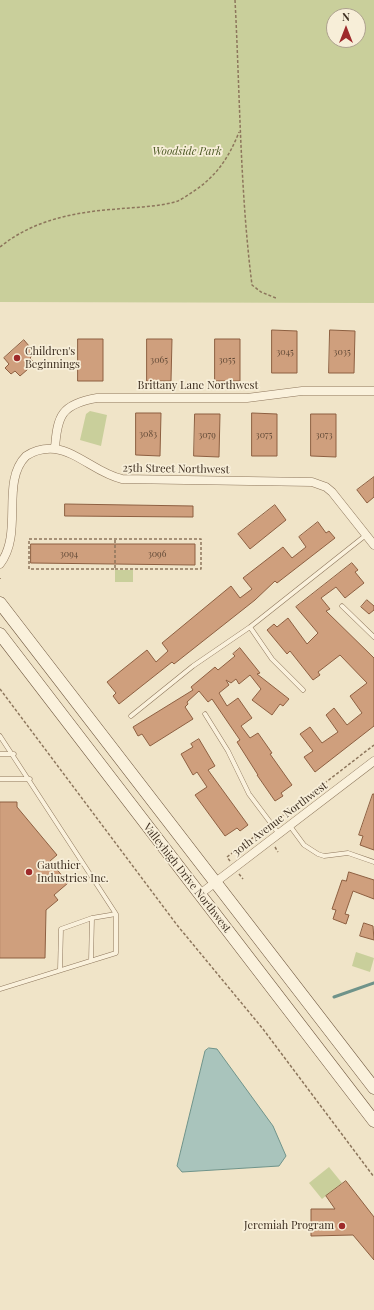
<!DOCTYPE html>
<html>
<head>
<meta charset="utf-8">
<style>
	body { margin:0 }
	#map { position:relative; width:374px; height:1310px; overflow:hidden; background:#f0e4c8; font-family:"Playfair Display",serif }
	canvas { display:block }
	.north { position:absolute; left:326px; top:8px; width:40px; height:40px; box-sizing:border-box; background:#f7eed8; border:1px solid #ada18e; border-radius:50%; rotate:0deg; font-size:11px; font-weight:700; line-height:16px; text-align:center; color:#3d2e20 }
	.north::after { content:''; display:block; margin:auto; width:14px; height:18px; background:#9e2a2b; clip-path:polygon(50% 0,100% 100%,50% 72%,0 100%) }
</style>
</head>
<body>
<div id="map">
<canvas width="374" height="1310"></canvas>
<div class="north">N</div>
</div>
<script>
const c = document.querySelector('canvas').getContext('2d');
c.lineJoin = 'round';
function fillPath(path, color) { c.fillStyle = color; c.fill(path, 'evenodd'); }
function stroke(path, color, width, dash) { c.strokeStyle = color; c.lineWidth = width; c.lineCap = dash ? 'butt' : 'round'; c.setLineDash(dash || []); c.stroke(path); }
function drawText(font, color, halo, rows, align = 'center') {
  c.font = font + ' "Playfair Display",serif'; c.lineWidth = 3.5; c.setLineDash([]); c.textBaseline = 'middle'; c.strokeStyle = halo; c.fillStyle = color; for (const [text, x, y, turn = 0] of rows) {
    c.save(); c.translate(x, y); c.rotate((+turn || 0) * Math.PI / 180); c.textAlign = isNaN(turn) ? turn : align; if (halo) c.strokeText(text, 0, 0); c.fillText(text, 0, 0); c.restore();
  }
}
const green = new Path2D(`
	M0,0H374V303L0,302ZM334,16H358V40H334Z
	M90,411L107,415L101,446L80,440L86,414Z
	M115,570H133V582H115Z
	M356,952L374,958L370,972L352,966Z
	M329,1167L342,1183L322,1199L309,1183Z`);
const water = new Path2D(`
	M209,1048L217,1049L273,1126L286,1156L279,1166L182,1172L177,1166L205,1051Z`);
const stream = new Path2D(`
	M334,997L374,983`);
const building = new Path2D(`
	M272,330L297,331V373H272Z
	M330,330L355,331L354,373H329Z
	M78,339H103V381H78Z
	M147,339H172L171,381H147Z
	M215,339H240V381H215Z
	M24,340L35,353L30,358L35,363L20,376L15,371L11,374L5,368L9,364L4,358Z
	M136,413H161L160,456L136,455Z
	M252,413L277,414V456H252Z
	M195,414H220L219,457L194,456Z
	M311,414H336V457L311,456Z
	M374,477V497L367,503L357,490Z
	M65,504L193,506V517L65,516Z
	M275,505L286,520L250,549L238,534Z
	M318,522L326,533L329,531L335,538L277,583L275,581L255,600L174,664L172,662L119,704L113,696L116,693L107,682L147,650L156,662L168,651L162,643L231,586L240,598L252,589L243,578L283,547L292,558L306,547L299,537Z
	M31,544H195V565L31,563Z
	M352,563L358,570L355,572L364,583L345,598L336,587L321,598L330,609L326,611L374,658V726L315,772L304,757L313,751L300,734L310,727L322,743L338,732L326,715L334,708L347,725L362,713L350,696L367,683L340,655L318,672L320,675L313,680L290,651L287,654L267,630L274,624L277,627L288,618L307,644L318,633L296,607Z
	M367,600L374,606V610L369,614L361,607Z
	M240,648L260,673L257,674L289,699L283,706L280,704L272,715L252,700L261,689L250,675L239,684L236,679L231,683L226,680L229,685L219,693L227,706L238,698L252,718L241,726L250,738L258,733L272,753L270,754L292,785L281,793L283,796L275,801L257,775H258L237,742L240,740L229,724L212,699L208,702L199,691L187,702L188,704L185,707L193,719L150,746L142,734L138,736L133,727L193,690L191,687L215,667L218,670L235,656L233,654Z
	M199,739L215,766L208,770L248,825L240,831L237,828L225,836L195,795L207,787L197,772L193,775L181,754L193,747L191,744Z
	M373,794H374V850L360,845L363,836L359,835Z
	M0,802H17V807L57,855L50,861L68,883L54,895L58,900L46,910L45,958H0Z
	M349,872L374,880V899L353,891L345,914L349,915L346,924L333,919L336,910L332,909L342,880L346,881Z
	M364,923L373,926L374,940L360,936Z
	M346,1181L374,1217V1260L353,1235L311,1236V1209H335L326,1196Z`);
const path = new Path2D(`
	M235,0C240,95 240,190 252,285L261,292L276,298
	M0,247C33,220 75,212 117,209C137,207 159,207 178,201C182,199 187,196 191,193C215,178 229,158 239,132
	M115,569H201V539H29V569H115V538
	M0,578V579
	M0,689L177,925L263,1029L374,1177
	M277,820L374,745
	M275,847L278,852
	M230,861L227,857L266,828
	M239,874L243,879`);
const service = new Path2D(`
	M342,606L374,637
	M250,627L272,659L303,690
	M205,714L228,751L249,794L279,834
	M131,716L193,666L250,627L366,535
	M0,736L116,914V953L0,989
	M0,754H14
	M0,779H30
	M290,826L304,845L318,854L324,856L348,853L374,862
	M91,961L92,918
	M60,970L61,929L92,918L116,914`);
const minor = new Path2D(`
	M55,449C57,415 62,404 97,398H247L302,391H374
	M0,564C24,533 0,482 26,456C35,450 45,448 55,449C78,452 98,474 122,479L312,482L326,487L332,492L374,545
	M200,894L374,761`);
const secondary = new Path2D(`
	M0,603L374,1088
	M0,634L374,1121`);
const markers = [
	[17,358,4,"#9e2a2b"],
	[29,872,4,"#9e2a2b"],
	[342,1226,4,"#9e2a2b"]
];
const numberNames = [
	["3045",285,352],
	["3035",342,352],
	["3065",159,360],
	["3055",227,360],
	["3083",148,434],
	["3079",207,435],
	["3075",264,435],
	["3073",324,435],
	["3094",69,554],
	["3096",157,554]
];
const parkNames = [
	["Woodside Park",187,152]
];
const poiNames = [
	["Children's",25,352],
	["Beginnings",25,365],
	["Gauthier",37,866],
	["Industries Inc.",37,879],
	["Jeremiah Program",334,1226,"right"]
];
const streetNames = [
	["Brittany Lane Northwest",198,386],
	["25th Street Northwest",176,469,1],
	["30th Avenue Northwest",280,819,-37],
	["Valleyhigh Drive Northwest",187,878,52]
];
fillPath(green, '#c9cf9b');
fillPath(water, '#a9c4bc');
stroke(water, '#6f938a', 1);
stroke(stream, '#6f938a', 3);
fillPath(building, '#cf9f7d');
stroke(building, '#8d5f41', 1);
stroke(service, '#8d765c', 5);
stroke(minor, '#8d765c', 9);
stroke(secondary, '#6f573f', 13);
stroke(path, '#8d765c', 1.5, [3, 2]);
stroke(service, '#faf1dc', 4);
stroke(minor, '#faf1dc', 8);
stroke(secondary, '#faf1dc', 12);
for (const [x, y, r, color] of markers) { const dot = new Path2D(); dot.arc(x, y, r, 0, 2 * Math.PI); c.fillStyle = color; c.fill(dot); stroke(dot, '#f7eed8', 1.5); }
drawText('9px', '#624a37', null, numberNames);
drawText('italic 11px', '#4d5a26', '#f7eed8', parkNames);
drawText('11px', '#3d2e20', '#f7eed8', poiNames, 'left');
drawText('11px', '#3d2e20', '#f7eed8', streetNames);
</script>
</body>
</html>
